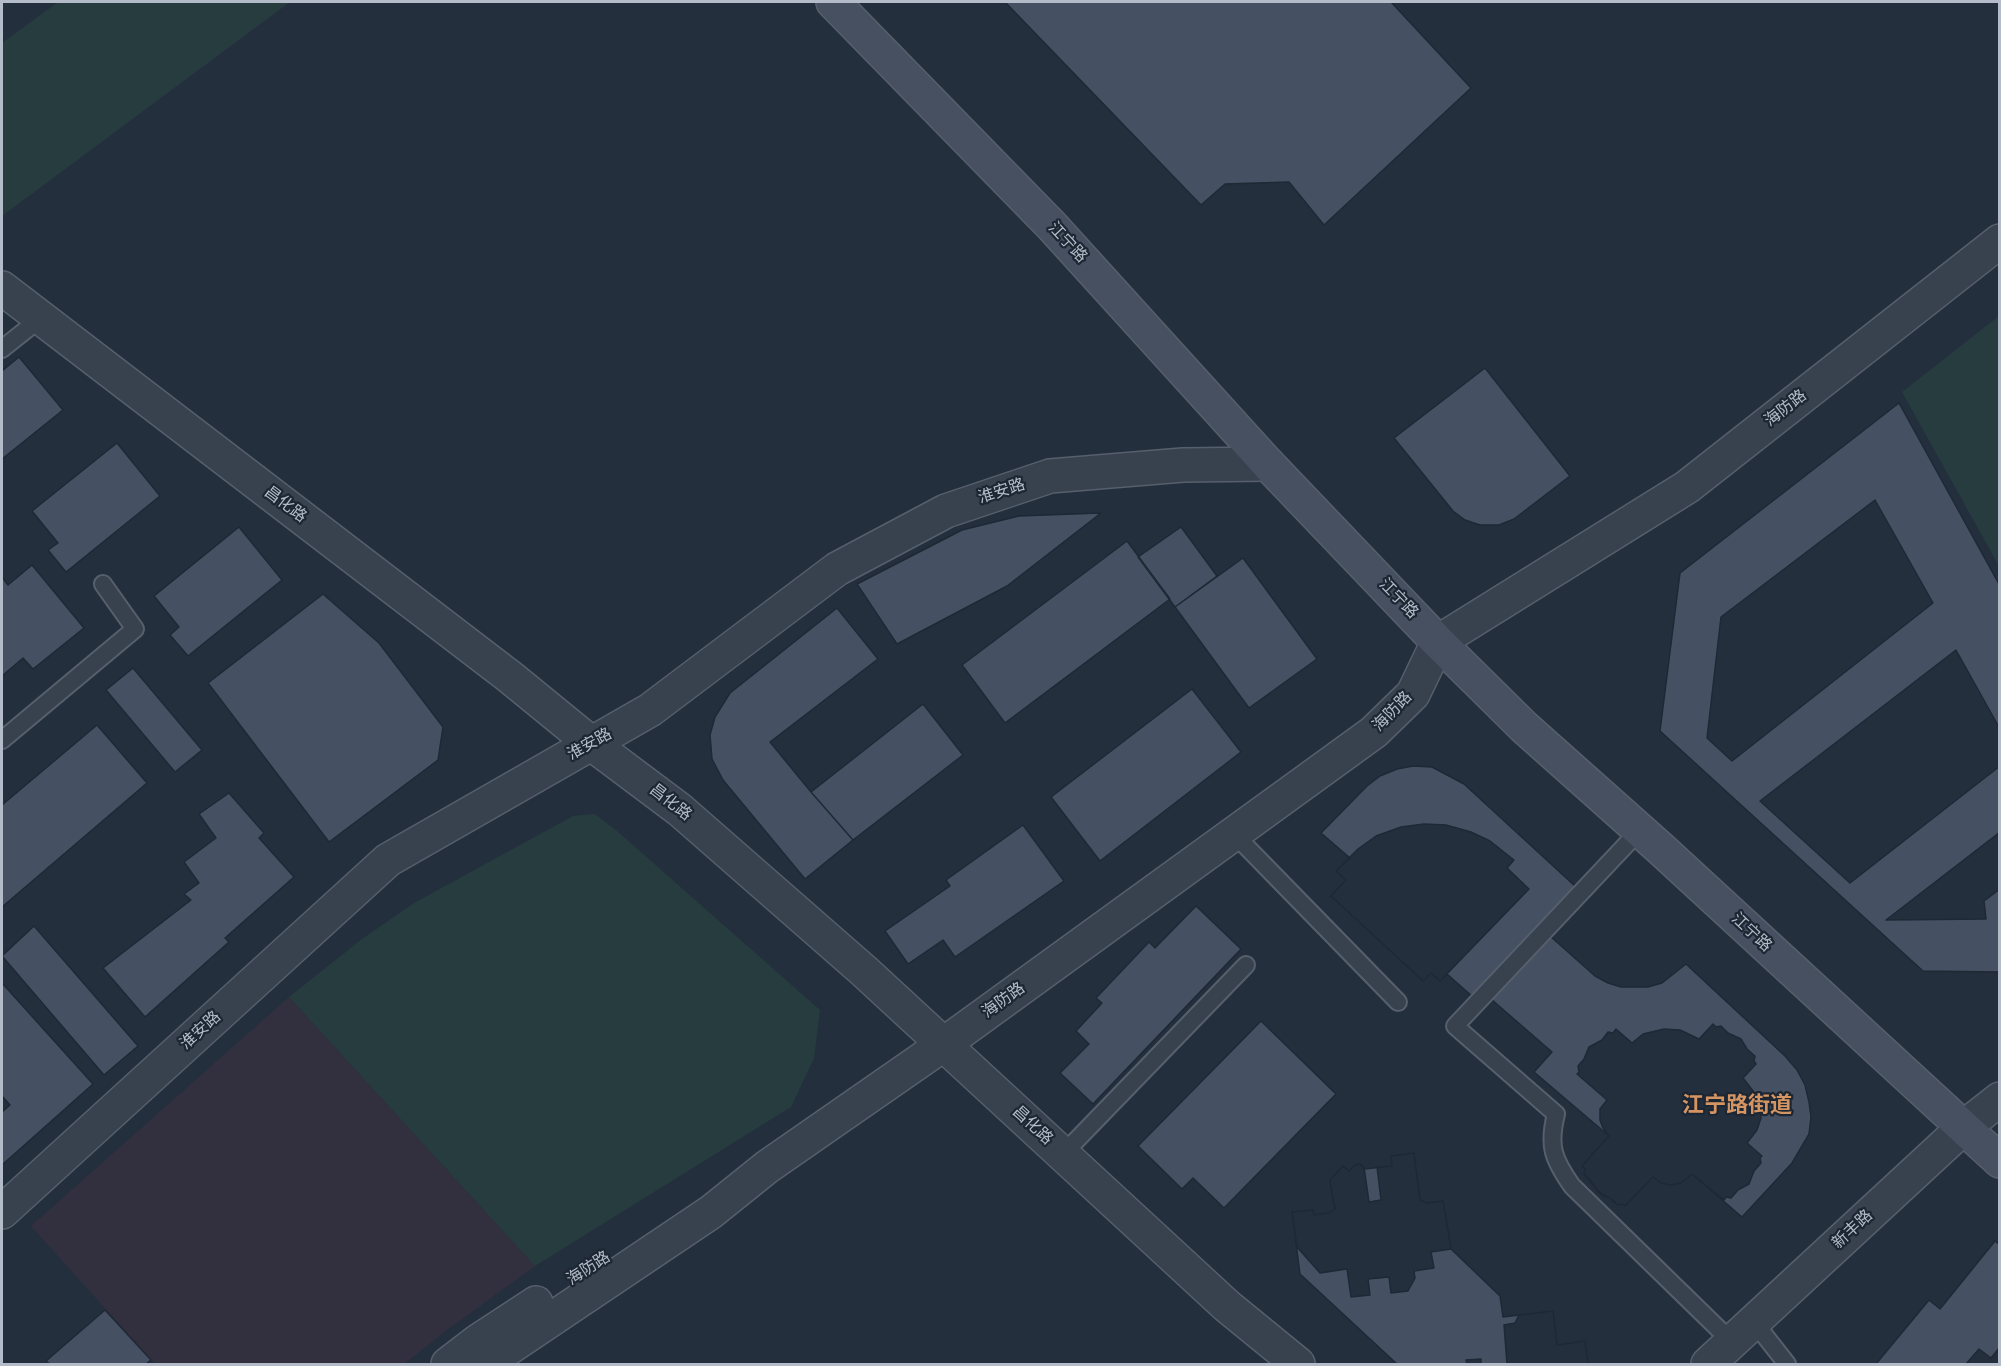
<!DOCTYPE html>
<html>
<head>
<meta charset="utf-8">
<style>
	body { margin:0 }
	#map { position:relative; width:2001px; height:1366px; overflow:hidden; background:#242f3e; font-family:"Nunito Sans",sans-serif }
	canvas { display:block }
	.frame { position:absolute; inset:0; border:3px solid #b4bcc9; pointer-events:none }
</style>
</head>
<body>
<div id="map">
<canvas width="2001" height="1366"></canvas>
<div class="frame"></div>
</div>
<script>
const c = document.querySelector('canvas').getContext('2d');
c.lineJoin = 'round';
function fillPath(path, color) { c.fillStyle = color; c.fill(path, 'evenodd'); }
function stroke(path, color, width, dash) { c.strokeStyle = color; c.lineWidth = width; c.lineCap = dash ? 'butt' : 'round'; c.setLineDash(dash || []); c.stroke(path); }
function drawText(font, color, halo, rows, align = 'center') {
  c.font = font + ' "Nunito Sans","Noto Sans SC",sans-serif'; c.lineWidth = 4.5; c.setLineDash([]); c.textBaseline = 'middle'; c.strokeStyle = halo; c.fillStyle = color; for (const [text, x, y, turn = 0] of rows) {
    c.save(); c.translate(x, y); c.rotate((+turn || 0) * Math.PI / 180); c.textAlign = isNaN(turn) ? turn : align; if (halo) c.strokeText(text, 0, 0); c.fillText(text, 0, 0); c.restore();
  }
}
const medical = new Path2D(`
	M289,997L535,1266L447,1330L404,1364H155L31,1226Z`);
const green = new Path2D(`
	M58,2H290L2,216V43Z
	M1999,316V566L1902,392Z
	M595,814L617,831L820,1010L814,1058L791,1107L535,1266L289,997L362,939L414,903L573,816Z`);
const building = new Path2D(`
	M1005,2H1391L1471,88L1324,225L1289,182L1225,184L1201,205Z
	M19,357L63,410L2,459V371Z
	M1485,368L1570,476L1514,519L1499,525H1480L1465,520L1453,511L1394,438Z
	M1899,403L2000,586V729L1956,650L1760,801L1850,883L2000,766V832L1886,920L1986,919L1984,901L2000,889V972L1923,971L1660,731L1680,573ZM1875,500L1933,603L1732,761L1707,738L1721,617Z
	M117,443L160,496L66,572L48,550L58,543L32,511Z
	M1101,513L1007,586L897,644L857,584L962,530L1019,516Z
	M239,527L282,580L188,656L170,635L179,627L154,596Z
	M1181,527L1217,576L1175,607L1138,557Z
	M1127,541L1170,599L1005,723L962,665Z
	M1243,558L1317,659L1249,708L1175,607Z
	M32,565L84,628L33,669L23,658L2,676V577L8,585Z
	M323,594L379,643L443,727L438,760L329,842L208,683Z
	M837,608L878,659L770,742L811,792L853,840L805,879L723,780L712,759L710,735L715,717L730,693Z
	M133,668L202,750L175,772L106,690Z
	M1192,689L1241,752L1100,861L1051,797Z
	M923,704L963,755L853,840L811,792Z
	M97,725L147,783L2,907V805Z
	M1413,766L1432,767L1464,784L1576,887L1473,997L1447,974L1440,981L1431,973L1423,981L1331,896L1346,880L1336,871L1350,858L1321,833L1367,786L1380,776L1397,769Z
	M229,793L264,833L259,838L294,877L225,938L229,942L145,1017L103,968L191,900L184,894L199,883L184,862L216,838L199,814Z
	M1424,824L1446,825L1471,832L1490,841L1514,860L1507,868L1529,889L1440,981L1431,973L1423,981L1331,896L1346,880L1336,871L1358,849L1376,836L1401,827Z
	M1023,825L1064,881L955,957L943,940L908,964L885,931L950,886L946,880Z
	M1196,906L1241,949L1093,1104L1060,1073L1089,1044L1076,1031L1102,1003L1096,998L1149,942L1155,948Z
	M34,926L138,1046L104,1075L2,956Z
	M1550,936L1595,976L1608,983L1621,987H1648L1662,983L1686,964L1785,1056L1797,1070L1805,1085L1809,1102L1811,1117L1809,1134L1792,1163L1742,1217L1692,1174L1681,1183L1671,1185L1661,1183L1653,1177L1625,1206L1623,1204L1618,1205L1610,1198L1602,1195L1584,1174L1585,1169L1582,1166L1609,1136L1534,1072L1552,1052L1491,999Z
	M2,983L93,1084L2,1165V1112L10,1105L2,1096Z
	M1261,1021L1336,1094L1224,1208L1193,1178L1182,1189L1138,1146Z
	M1713,1024L1716,1027L1721,1026L1728,1033L1741,1039L1747,1049L1755,1056L1754,1061L1756,1064L1743,1078L1757,1096L1760,1104L1761,1118L1757,1130L1747,1143L1762,1156L1760,1158L1761,1163L1754,1171L1749,1184L1738,1190L1731,1198L1726,1197L1724,1200L1692,1174L1681,1183L1671,1185L1661,1183L1653,1177L1625,1206L1623,1204L1618,1205L1610,1198L1598,1192L1591,1181L1584,1174L1585,1169L1582,1166L1609,1136L1603,1128L1600,1120V1109L1607,1100L1577,1074L1579,1072L1578,1066L1584,1059L1589,1047L1602,1040L1608,1032L1613,1033L1616,1029L1632,1043L1643,1034L1664,1029L1680,1030L1699,1039Z
	M1414,1153L1420,1200L1427,1203L1443,1201L1451,1249L1431,1252L1434,1268L1414,1271L1415,1278L1408,1291L1391,1293L1389,1277L1368,1279L1370,1295L1351,1297L1347,1269L1320,1273L1297,1247L1292,1212L1313,1210L1314,1215L1329,1213L1336,1208L1334,1205L1330,1180L1343,1166L1349,1171L1355,1165L1360,1164L1364,1167L1369,1202L1381,1200L1377,1167L1392,1166L1391,1156Z
	M1414,1153L1420,1200L1427,1203L1443,1201L1451,1249L1500,1296L1503,1317L1553,1311L1557,1345L1585,1341L1588,1364H1397L1300,1274L1292,1212L1313,1210L1314,1215L1329,1213L1336,1208L1334,1205L1330,1180L1343,1166L1349,1171L1355,1165L1360,1164L1364,1169L1392,1166L1391,1156Z
	M1995,1241L2000,1245V1347L1991,1358L1979,1349L1966,1364H1876L1929,1300L1940,1309Z
	M105,1310L151,1360L146,1364H50L46,1361Z
	M1553,1311L1557,1345L1585,1341L1588,1364H1507L1504,1325L1515,1323L1519,1315Z
	M1481,1359V1364H1467L1466,1360Z`);
const lane = new Path2D(`
	M2,349L41,318
	M2,740L135,629L103,584
	M1640,830L1455,1026L1556,1114C1548,1146 1553,1159 1572,1186L1732,1342
	M1234,834L1398,1002
	M1063,1154L1246,965
	M1754,1322L1787,1364`);
const street = new Path2D(`
	M2,288L510,677L592,744L680,810L864,971L1227,1306L1298,1364
	M2,1212L388,860L650,710L837,569L946,511L1050,476L1183,465L1268,464
	M448,1364L478,1341L536,1303
	M485,1364L711,1212L767,1167L944,1044L1374,732L1413,694L1438,642L1687,487L2000,241
	M1708,1364L1963,1128L2000,1099`);
const secondary = new Path2D(`
	M833,2L1052,226L1268,464L1438,642L1524,727L1661,849L2000,1161`);
const streetNames = [
	["江宁路",1067,243,47],
	["海防路",1786,409,-38],
	["淮安路",1002,492,-18],
	["昌化路",285,505,37],
	["江宁路",1398,599,46],
	["海防路",1393,712,-46],
	["淮安路",590,745,-29],
	["昌化路",670,803,38],
	["江宁路",1751,933,43],
	["海防路",1004,1001,-36],
	["淮安路",201,1031,-42],
	["昌化路",1032,1126,43],
	["新丰路",1853,1230,-43],
	["海防路",589,1269,-33]
];
const districtNames = [
	["江宁路街道",1737,1107]
];
fillPath(medical, '#32303f');
fillPath(green, '#263c3f');
fillPath(building, '#455162');
stroke(building, '#1f2835', 1.5);
stroke(lane, '#565f6c', 20);
stroke(street, '#565f6c', 36);
stroke(secondary, '#565f6c', 36);
stroke(lane, '#38414e', 16);
stroke(street, '#38414e', 33);
stroke(secondary, '#465061', 33);
drawText('16px', '#b4bcc9', '#1d2633', streetNames);
drawText('bold 22px', '#d59563', '#1d2633', districtNames);
</script>
</body>
</html>
